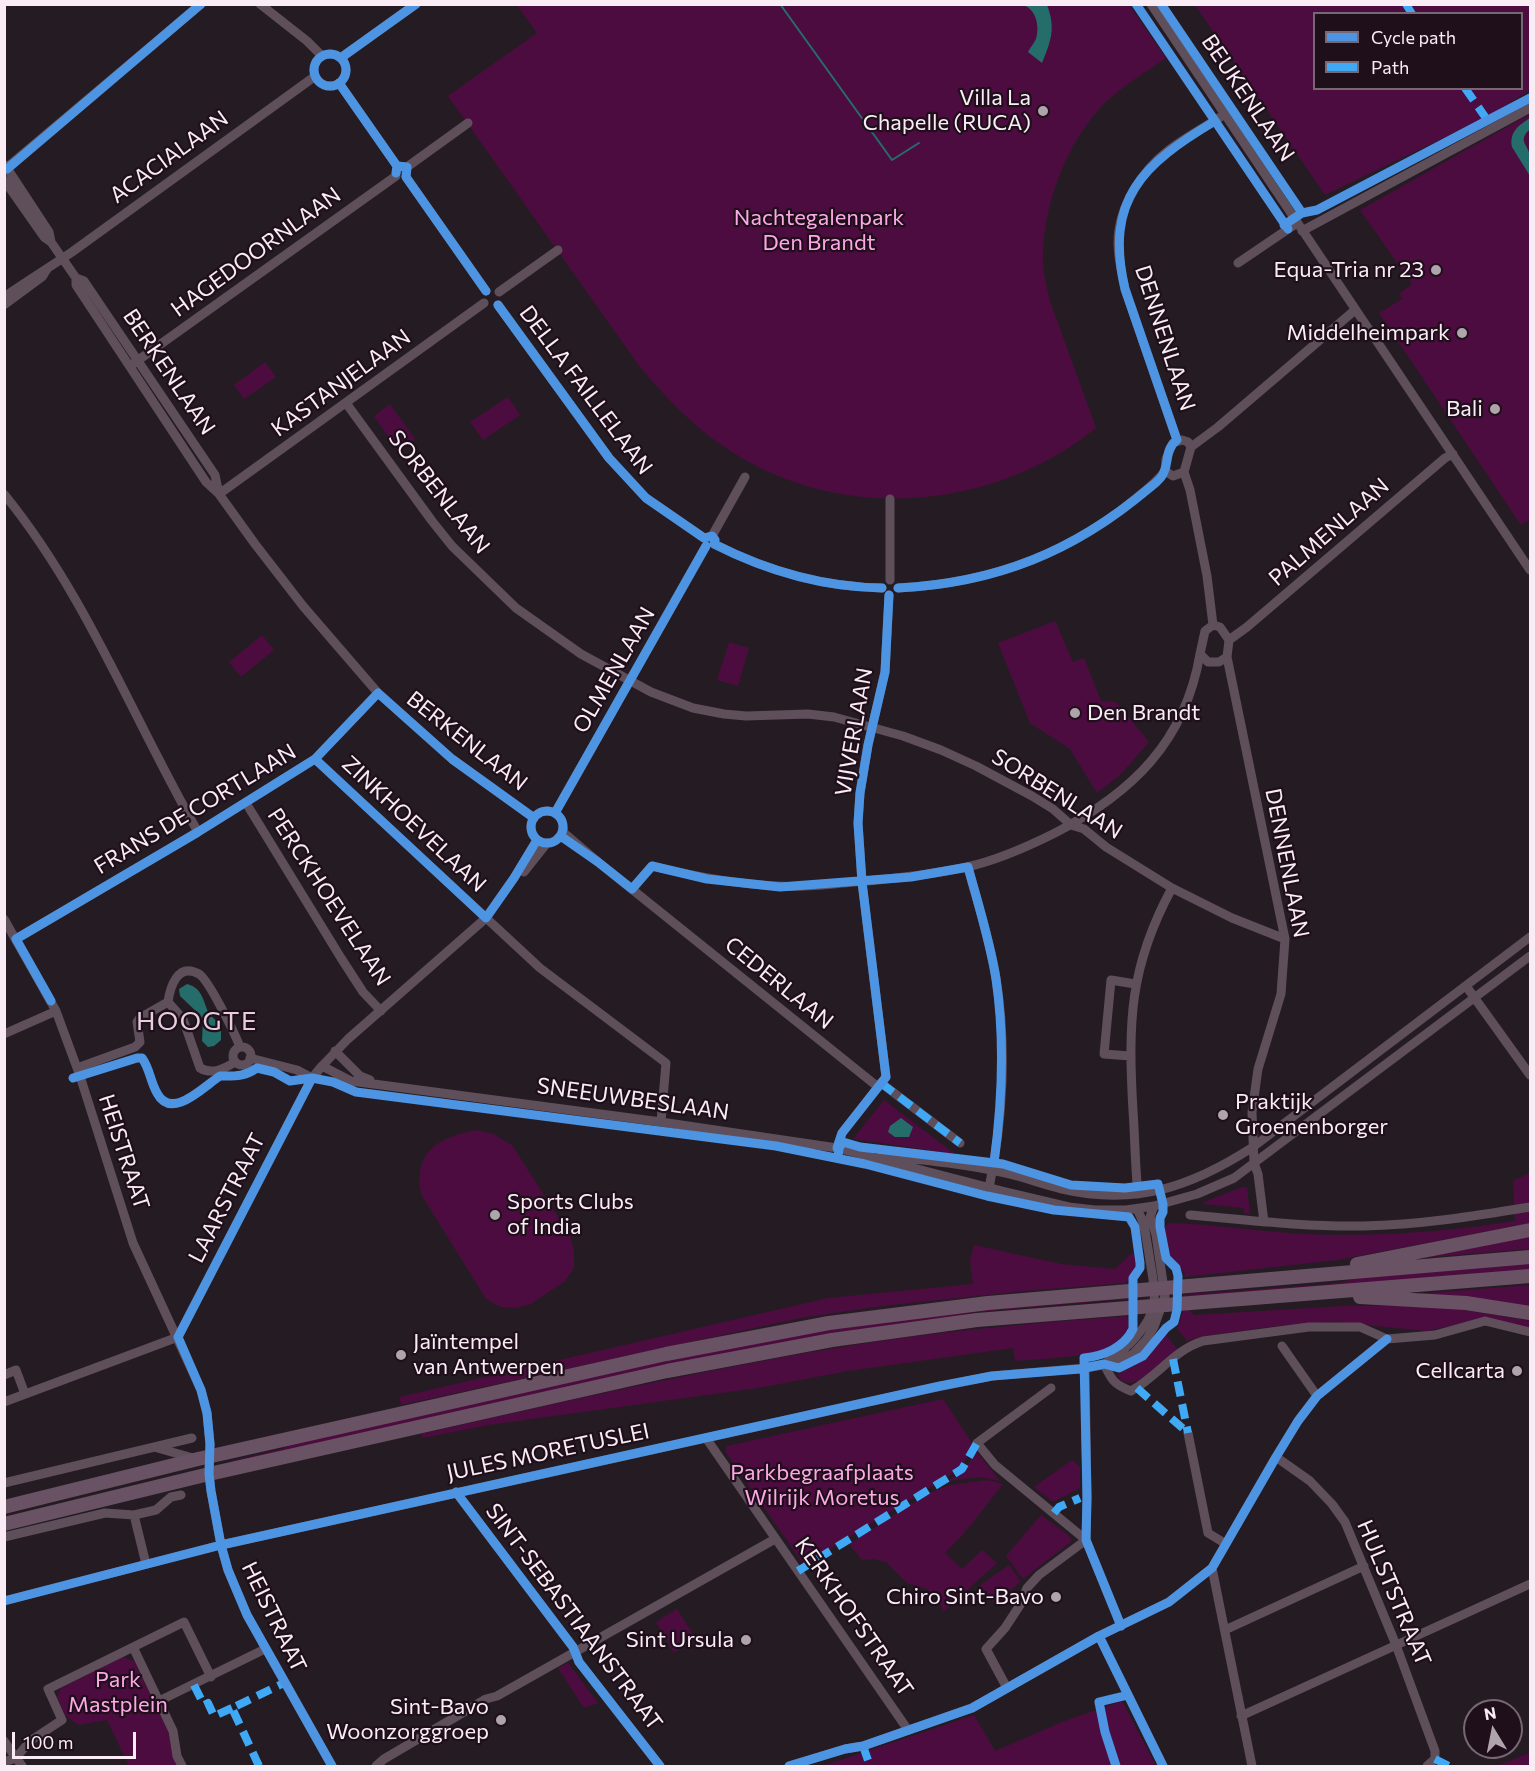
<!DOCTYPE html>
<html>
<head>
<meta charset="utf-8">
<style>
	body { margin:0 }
	#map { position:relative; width:1535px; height:1771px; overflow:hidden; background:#251c23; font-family:Commissioner,sans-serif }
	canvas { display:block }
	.frame { position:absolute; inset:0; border:6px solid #f9ecf5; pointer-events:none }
	.legend { position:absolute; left:1313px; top:12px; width:210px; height:78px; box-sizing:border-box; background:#1f0f1b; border:2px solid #766772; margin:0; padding:8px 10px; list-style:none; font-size:18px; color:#f9ecf5 }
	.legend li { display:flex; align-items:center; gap:12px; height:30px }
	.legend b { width:30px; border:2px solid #766772 }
	.north { position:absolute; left:1463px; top:1699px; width:60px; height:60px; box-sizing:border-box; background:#1f0f1b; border:2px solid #766772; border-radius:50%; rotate:350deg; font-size:16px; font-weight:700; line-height:24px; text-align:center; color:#f9ecf5 }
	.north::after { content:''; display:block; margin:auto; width:21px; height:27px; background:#afa3ac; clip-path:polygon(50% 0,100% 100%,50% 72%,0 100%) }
	.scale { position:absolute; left:12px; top:1732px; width:124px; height:27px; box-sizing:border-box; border:3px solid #f9ecf5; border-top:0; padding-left:8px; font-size:18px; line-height:21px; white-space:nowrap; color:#f9ecf5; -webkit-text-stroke:4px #1f0f1b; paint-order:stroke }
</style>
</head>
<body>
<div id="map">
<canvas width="1535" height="1771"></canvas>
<div class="frame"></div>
<ul class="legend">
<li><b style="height:8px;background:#4d94e3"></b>Cycle path</li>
<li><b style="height:8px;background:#3fa9f5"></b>Path</li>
</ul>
<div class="north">N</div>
<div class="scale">100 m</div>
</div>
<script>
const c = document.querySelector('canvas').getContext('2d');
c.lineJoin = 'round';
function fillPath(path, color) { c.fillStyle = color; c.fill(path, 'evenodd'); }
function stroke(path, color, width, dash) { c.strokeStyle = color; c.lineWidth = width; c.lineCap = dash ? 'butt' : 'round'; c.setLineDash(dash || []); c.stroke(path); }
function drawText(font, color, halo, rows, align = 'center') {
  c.font = font + ' Commissioner,sans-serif'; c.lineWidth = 4.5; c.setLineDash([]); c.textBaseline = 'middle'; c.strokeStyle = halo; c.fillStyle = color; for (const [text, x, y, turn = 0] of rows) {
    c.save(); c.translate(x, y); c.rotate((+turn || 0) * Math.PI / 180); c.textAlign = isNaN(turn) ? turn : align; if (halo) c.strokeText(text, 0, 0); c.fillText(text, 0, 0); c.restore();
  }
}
const green = new Path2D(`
	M517,5H1129L1166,58C1146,72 1124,85 1106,102C1066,141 1041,209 1043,265C1044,277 1047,289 1050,301L1096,428C1000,506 857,522 749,462C705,438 672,405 640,367L448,96L537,33Z
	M1195,5H1530V90L1485,118L1325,195ZM1314,14H1522V88H1314Z
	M1530,114V519L1521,525L1379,313L1402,299L1399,294L1412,284L1360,210Z
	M265,362L276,377L244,399L234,385Z
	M508,397L520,415L483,440L470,422Z
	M390,404L415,439L398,451L374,416Z
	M1055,621L1073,662L1084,658L1101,701L1116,702L1149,742L1121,774L1097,793L1070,749L1030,723L998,643Z
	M262,635L274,650L241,677L229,662Z
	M729,642L749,648L738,686L717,680Z
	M884,1100L955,1154L853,1139Z
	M477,1130L493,1134L512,1145L570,1236L574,1251V1268L565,1281L531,1304L516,1308L501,1307L486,1299L421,1194C413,1151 439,1137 477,1130Z
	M1530,1173V1223L1338,1260L1184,1277L1185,1273L1168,1257L1164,1228L1169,1223C1215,1224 1260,1232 1305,1234C1375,1237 1446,1232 1515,1221L1513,1181Z
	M1242,1187H1247L1250,1214L1244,1213V1208L1204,1204V1202Z
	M1530,1235V1249L1407,1259Z
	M974,1245L1061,1264L1115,1269L1133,1252C1138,1266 1135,1271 1126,1283L1024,1291L882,1306L800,1318L401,1405L399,1397L828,1298L973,1284L970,1260Z
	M1530,1263V1270L1183,1299V1295L1330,1284L1349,1281L1354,1277Z
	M1530,1285V1310L1415,1294Z
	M1126,1295V1299L967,1313L958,1318L232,1464V1461L282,1449L289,1445L747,1342L906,1317Z
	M1344,1306H1403L1458,1309L1530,1321V1329L1480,1319L1427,1331L1333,1322L1268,1327L1200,1337L1187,1341L1177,1329L1184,1309H1189L1194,1315Z
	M1127,1316C1128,1320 1130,1326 1128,1330C1119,1359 1041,1358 1015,1361L1013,1348L848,1371L758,1388L488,1425L423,1438L421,1434C567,1401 713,1367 861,1344C949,1330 1038,1323 1127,1316Z
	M1165,1333L1177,1349C1164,1360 1132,1399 1117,1375L1146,1359Z
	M943,1399L974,1446L960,1469L804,1565L725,1451L727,1446Z
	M976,1451L1000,1481L981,1477L947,1481L964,1471Z
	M1072,1460L1080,1467V1488L1053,1502L1034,1487Z
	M987,1480L1003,1484L967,1530L962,1526L966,1531L945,1553L962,1569L982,1550L997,1563L943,1612L938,1596L926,1589L907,1583L886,1562L873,1559L862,1560L849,1544L927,1494L930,1495L929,1493L950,1485Z
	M1041,1515L1068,1535L1072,1541L1023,1579L1006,1556Z
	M1009,1565L1021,1582L993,1602L980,1585Z
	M677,1609L696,1639L674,1653L656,1622Z
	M123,1657L134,1661L168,1730L176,1766H129L107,1720L78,1725L65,1715L57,1697L61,1688Z
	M568,1663L598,1703L584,1708L558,1668Z
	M1122,1701L1156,1766H823L974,1715L995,1751L1062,1722Z
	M1530,1753V1766H1497Z`);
const water = new Path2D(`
	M1023,5H1047C1056,28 1051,41 1042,63L1028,52C1030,48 1034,43 1036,39C1040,26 1036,9 1023,5Z
	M1530,118V129C1517,141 1528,144 1530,156C1532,162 1531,170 1530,176L1512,147C1509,132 1519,125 1530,118Z
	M187,984C204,988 203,1004 210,1015C213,1018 218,1022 221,1025V1040L214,1046L208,1047L202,1041L203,1020L199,1014L180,996L179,989Z
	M901,1118L913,1127L909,1137H895L888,1132L890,1126Z`);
const stream = new Path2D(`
	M780,4L892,160L919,143`);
const minor = new Path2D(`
	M260,4L307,41L321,55
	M1151,4L1530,570
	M314 70a16 16 0 1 1 32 0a16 16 0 1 1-32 0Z
	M342,57L416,4
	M339,83L397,166V171
	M5,165L49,232L51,242
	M397,166L407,167L406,177L486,291
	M407,167L468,123
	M4,170L201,4
	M4,180L44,237L51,242L76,278V285L206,482L219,494L255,544L303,606L378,693L452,759L534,818
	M1302,231L1530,108
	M1238,263L1297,223
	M76,278L84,281L215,475L219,494
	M499,292L558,250
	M4,297C27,281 50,267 72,252L314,77
	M4,305L42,277L47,269
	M498,305L609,458L646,498L704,538L712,536L715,540L714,544C767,571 823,587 882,588
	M130,366L396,176
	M346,403L432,521L452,546L516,608L581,654L651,692L693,708L724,714L746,716L808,714L834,717L903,736L941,750L976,766L1032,796L1053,809L1071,825L1084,829L1106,847L1172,888L1232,918L1285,939
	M1177,440L1125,289C1122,274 1118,259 1118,243C1118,207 1142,170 1170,149C1187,136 1207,126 1225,114
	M1191,447L1218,427L1355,310
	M1165,471L1166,459L1173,443L1182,440L1188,442L1191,447
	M1165,471L1173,476L1184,472L1191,447
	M1184,472L1190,490L1207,576L1213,625
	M4,494C87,596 133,719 198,832
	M219,494L484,303
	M712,536L745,477
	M890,580V499
	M898,588C981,584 1057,559 1124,508C1138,496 1154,486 1165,471
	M1213,625L1220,627L1229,640L1227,657L1219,662H1208L1200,654L1205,631Z
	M1229,640L1247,627L1445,458L1453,454
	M1227,657L1285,939L1281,994L1258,1069L1252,1112L1254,1163L1258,1174L1264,1222
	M315,759L540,968L666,1063L661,1122
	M246,803L341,958L363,992L381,1011
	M531 827a16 16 0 1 1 32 0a16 16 0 1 1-32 0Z
	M555,813L706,546
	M563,828L564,833L598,862L878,1087
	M968,867C978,904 990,941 996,978C1007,1046 1003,1121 989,1188
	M524,872L547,843
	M632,889L652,866C693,876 734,884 777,886C802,888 829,884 854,882C892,879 930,875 967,867C998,860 1027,847 1055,833C1132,793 1185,742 1200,654
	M4,919L56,1011L80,1076L133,1243L201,1390L207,1413L210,1444L209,1474L211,1491L221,1545L228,1570L247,1615L332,1766
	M16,939L198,832L315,759L378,693
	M1466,986L1530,1075
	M168,1002C170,988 177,962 199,974C209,980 235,1034 240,1047
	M168,1002L183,1019L200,1068C212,1075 224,1069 235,1062
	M4,1034L56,1011
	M233 1056a9 9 0 1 1 18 0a9 9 0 1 1-18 0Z
	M335,1051L360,1076L370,1080
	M1130,1056L1104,1054L1111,980L1135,984
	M250,1058L297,1070L312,1078
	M322,1066L351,1081L661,1122L837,1148L1002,1191L1069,1207L1095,1210H1126L1154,1206L1197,1194L1234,1178L1530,956
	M77,1068L135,1047L140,1042L137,1022L140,1018L168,1002
	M881,1083L960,1143
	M837,1148L842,1133L886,1077L862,882L858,823L860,793L868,745L885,672L889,595
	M881,1156L895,1157C933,1161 972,1165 1009,1174C1027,1178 1044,1185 1062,1189C1136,1206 1191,1187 1253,1147L1530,937
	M1138,1194C1135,1166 1135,1138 1133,1111C1128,1023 1129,967 1172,888
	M1190,1215C1247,1220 1305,1227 1363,1226C1419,1225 1475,1216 1530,1207
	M178,1337L312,1078L322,1066L348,1039L486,918L514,878L537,840
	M1282,1346L1317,1396
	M1108,1361C1126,1350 1150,1326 1154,1304C1156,1288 1151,1270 1149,1254C1146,1238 1145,1223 1137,1209
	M1104,1364C1112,1380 1113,1384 1131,1391C1158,1376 1174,1350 1203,1341L1309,1327H1360L1387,1339L1435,1335L1485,1321L1530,1332
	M1085,1368L1087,1497L1086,1540L1121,1626
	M4,1375L16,1370L25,1394
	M4,1402L178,1337
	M1188,1433L1208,1533L1226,1544
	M706,1438L908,1730
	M154,1447L193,1458
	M1276,1457L1310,1481L1332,1504L1345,1522L1396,1645L1435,1751V1759L1427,1766
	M4,1483L192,1438
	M456,1492L573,1647L579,1662L660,1766
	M134,1515L156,1510L171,1497L181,1495
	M4,1537L105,1513L134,1515L146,1564
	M1212,1568L1252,1766
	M4,1601L221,1545L932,1388L992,1376L1085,1368L1115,1363L1133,1354L1146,1340L1154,1327L1165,1296L1156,1235L1150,1217L1154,1206
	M1225,1630L1364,1566
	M1099,1636L1163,1766
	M133,1647L173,1731L177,1756L182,1766
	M1007,1688L986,1649L1005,1628L1020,1605L1027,1588L1039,1575L1086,1540L995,1465L977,1443L1051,1388
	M159,1701L265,1649
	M1241,1716L1530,1584
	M4,1741L22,1766
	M4,1762L16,1758L30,1741L62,1720L48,1689L184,1622L211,1677
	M376,1766L384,1759L486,1699L497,1696L775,1539
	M789,1766L845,1749L863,1746L972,1708L1099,1636L1169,1602L1212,1568L1276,1457L1298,1421L1317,1396L1387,1339`);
const highway = new Path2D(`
	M1357,1264L1530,1230
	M1360,1297L1466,1303L1530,1313
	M4,1507L198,1459L666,1354L829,1323L988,1303L1530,1257
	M4,1524L209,1474L667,1371L832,1340L977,1320L1530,1276`);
const quiet = new Path2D(`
	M1406,4L1412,14
	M1465,88L1488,121
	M881,1083L960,1143
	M1173,1359L1188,1433
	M1137,1388L1188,1433
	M1054,1513L1059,1507L1080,1498
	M798,1571L962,1469L977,1443
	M194,1685L204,1705L208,1703L214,1716L232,1708
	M863,1746L870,1766
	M1435,1759L1449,1766
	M259,1766L232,1708L284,1683`);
const cycleway = new Path2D(`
	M1136,4L1288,229
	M1161,4L1302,213
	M314 70a16 16 0 1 1 32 0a16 16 0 1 1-32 0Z
	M342,57L416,4
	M339,83L397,166L396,173
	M397,166L407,167L406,177L486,291
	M7,169L201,4
	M1284,225L1302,213L1317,210L1530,98
	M498,305L609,458L646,498L704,538L712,536L715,540L714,544C767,571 823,587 882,588
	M898,588C996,583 1073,552 1148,489C1153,485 1162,479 1164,472C1169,461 1165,449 1177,440L1125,289C1104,199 1143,164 1215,121
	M315,759L486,918L514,878L537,840
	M531 827a16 16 0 1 1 32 0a16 16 0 1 1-32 0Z
	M555,813L706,546
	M558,838L562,837L598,862L632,889L652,866L707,879L780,887L911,877L968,867C978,904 990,941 996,979C1005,1039 1002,1103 994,1163
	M51,1001L16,939L198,832L315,759L378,693L452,759L534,818
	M73,1078L137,1058H142C150,1069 150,1081 157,1093C172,1121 204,1086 220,1076C235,1076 244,1077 257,1068L274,1072L290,1081L312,1078L333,1082L356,1092L776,1146L865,1164L987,1196L1054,1210L1129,1217L1135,1227L1140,1263V1268L1133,1278V1329C1124,1348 1103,1356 1084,1358L1087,1497L1086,1540L1121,1626
	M312,1078L178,1337L201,1390L207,1413L210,1444L209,1474L211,1491L221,1545L228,1570L247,1615L332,1766
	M839,1148H837L842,1133L886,1077L862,882L858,823L860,793L868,745L885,672L889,595
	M456,1492L573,1647L579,1662L660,1766
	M4,1601L221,1545L940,1386L992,1376L1080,1369L1104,1364L1119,1368L1143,1356L1166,1328L1174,1322L1177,1310L1178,1276L1176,1268L1166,1258L1160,1227V1218L1163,1212V1204L1158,1184L1125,1188L1071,1185L1003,1164L860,1147L843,1142L839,1148L838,1157
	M1099,1636L1163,1766
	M789,1766L845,1749L863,1746L972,1708L1099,1636L1169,1602L1212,1568L1276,1457L1298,1421L1317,1396L1387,1339
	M1116,1766L1105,1732L1099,1702L1128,1695`);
const markers = [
	[1043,111,6,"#afa3ac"],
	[1436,270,6,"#afa3ac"],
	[1462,333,6,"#afa3ac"],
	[1495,409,6,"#afa3ac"],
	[1075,713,6,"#afa3ac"],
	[1223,1115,6,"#afa3ac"],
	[495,1215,6,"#afa3ac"],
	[401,1355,6,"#afa3ac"],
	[1517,1371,6,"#afa3ac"],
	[1056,1597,6,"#afa3ac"],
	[746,1640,6,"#afa3ac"],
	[501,1720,6,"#afa3ac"]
];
const poiNames = [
	["Villa La",1031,98],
	["Chapelle (RUCA)",1031,123],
	["Equa-Tria nr 23",1424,270],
	["Middelheimpark",1450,333],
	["Bali",1483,409],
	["Den Brandt",1087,713,"left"],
	["Praktijk",1235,1102,"left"],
	["Groenenborger",1235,1127,"left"],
	["Sports Clubs",507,1202,"left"],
	["of India",507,1227,"left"],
	["Jaïntempel",413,1342,"left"],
	["van Antwerpen",413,1367,"left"],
	["Cellcarta",1505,1371],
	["Chiro Sint-Bavo",1044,1597],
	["Sint Ursula",734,1640],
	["Sint-Bavo",489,1707],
	["Woonzorggroep",489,1732]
];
const streetNames = [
	["BEUKENLAAN",1248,98,56],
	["ACACIALAAN",169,157,-36],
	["HAGEDOORNLAAN",256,252,-36],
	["DENNENLAAN",1165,338,72],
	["BERKENLAAN",169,372,56],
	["KASTANJELAAN",341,383,-36],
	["DELLA FAILLELAAN",586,390,53],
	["SORBENLAAN",439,492,52],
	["PALMENLAAN",1329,532,-41],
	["OLMENLAAN",614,670,-60],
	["VIJVERLAAN",854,732,-80],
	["BERKENLAAN",467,741,38],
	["SORBENLAAN",1057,794,32],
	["FRANS DE CORTLAAN",195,809,-31],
	["ZINKHOEVELAAN",414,824,43],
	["DENNENLAAN",1287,863,79],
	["PERCKHOEVELAAN",329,897,57],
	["CEDERLAAN",779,983,39],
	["SNEEUWBESLAAN",633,1099,8],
	["HEISTRAAT",124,1152,72],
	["LAARSTRAAT",227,1198,-63],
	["JULES MORETUSLEI",548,1452,-12],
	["HULSTSTRAAT",1394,1593,67],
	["HEISTRAAT",274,1617,64],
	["SINT-SEBASTIAANSTRAAT",574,1617,53],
	["KERKHOFSTRAAT",854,1617,55]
];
const parkNames = [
	["Nachtegalenpark",819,218],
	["Den Brandt",819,243],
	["Parkbegraafplaats",822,1473],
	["Wilrijk Moretus",822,1498],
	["Park",118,1680],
	["Mastplein",118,1705]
];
const quarterNames = [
	["HOOGTE",197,1021]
];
fillPath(green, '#4d0c40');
fillPath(water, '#256d6b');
stroke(stream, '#256d6b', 2);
stroke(minor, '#5e4f5b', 9);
stroke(highway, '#695264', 14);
stroke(quiet, '#3fa9f5', 8, [15, 8]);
stroke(cycleway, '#4d94e3', 9);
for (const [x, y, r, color] of markers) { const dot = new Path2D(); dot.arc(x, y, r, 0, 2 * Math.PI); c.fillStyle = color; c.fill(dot); stroke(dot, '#1f0f1b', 2); }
drawText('22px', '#f9ecf5', '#1f0f1b', poiNames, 'right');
drawText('22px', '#f9ecf5', '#1f0f1b', streetNames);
drawText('22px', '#fda8e6', '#1f0f1b', parkNames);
c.letterSpacing = '1.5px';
drawText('26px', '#e7cedf', '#1f0f1b', quarterNames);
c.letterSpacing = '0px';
</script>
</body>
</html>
